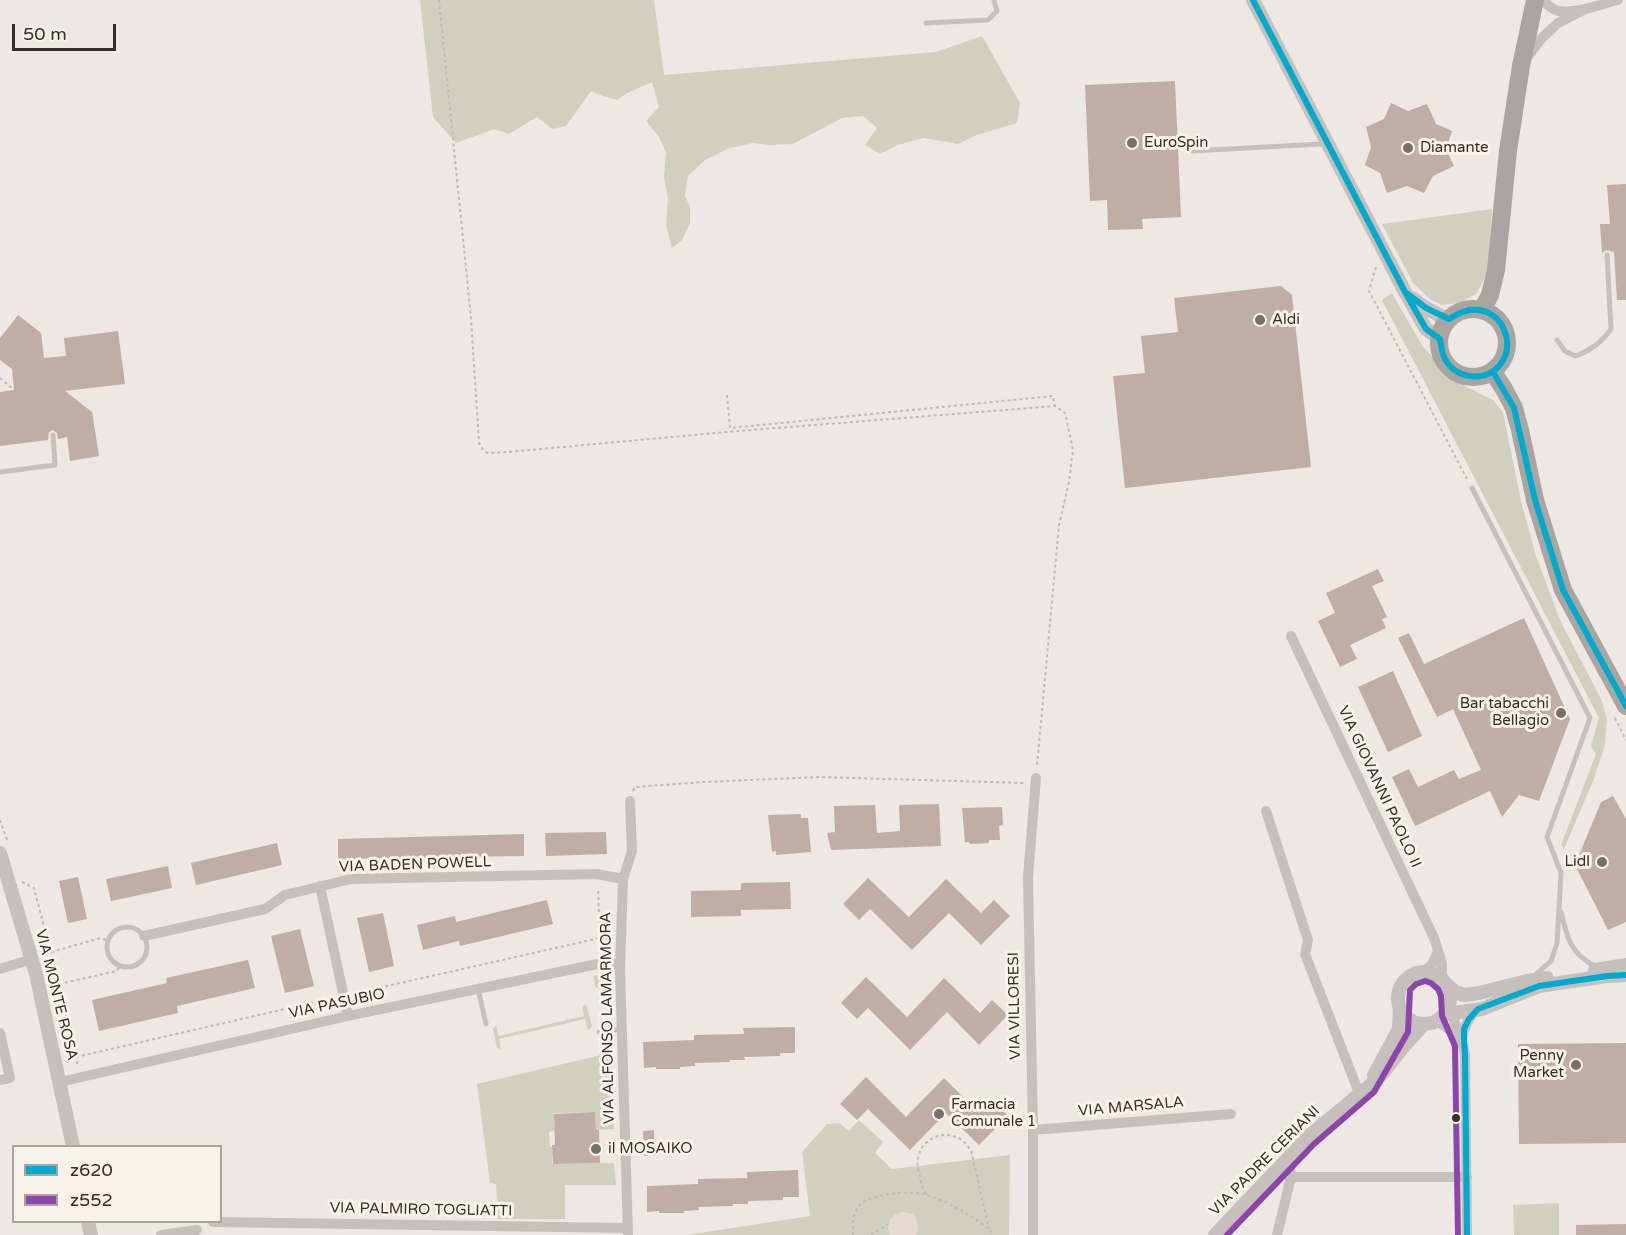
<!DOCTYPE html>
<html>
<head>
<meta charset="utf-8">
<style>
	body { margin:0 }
	#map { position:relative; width:1626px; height:1235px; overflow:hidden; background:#ede8e3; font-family:"Varela Round",sans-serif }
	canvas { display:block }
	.legend { position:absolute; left:12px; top:1145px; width:210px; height:78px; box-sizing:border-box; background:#f9f2eb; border:2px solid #aba49e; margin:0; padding:8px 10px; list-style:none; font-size:18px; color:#372e2a }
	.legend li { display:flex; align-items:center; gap:12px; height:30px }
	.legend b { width:30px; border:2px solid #aba49e }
	.scale { position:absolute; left:12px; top:24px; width:104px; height:27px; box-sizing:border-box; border:3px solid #372e2a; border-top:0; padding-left:8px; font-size:18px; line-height:21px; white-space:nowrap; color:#372e2a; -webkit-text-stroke:4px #f9f2eb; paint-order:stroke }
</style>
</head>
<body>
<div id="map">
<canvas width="1626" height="1235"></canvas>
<ul class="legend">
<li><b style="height:8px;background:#00a9ce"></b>z620</li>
<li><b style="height:8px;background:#8e44ad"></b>z552</li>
</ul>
<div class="scale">50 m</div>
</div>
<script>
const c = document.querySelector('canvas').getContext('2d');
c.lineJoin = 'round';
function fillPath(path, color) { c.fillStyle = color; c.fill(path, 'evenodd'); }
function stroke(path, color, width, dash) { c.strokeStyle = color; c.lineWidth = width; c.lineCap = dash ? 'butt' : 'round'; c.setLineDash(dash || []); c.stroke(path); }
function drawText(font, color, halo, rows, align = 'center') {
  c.font = font + ' "Varela Round",sans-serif'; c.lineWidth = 6; c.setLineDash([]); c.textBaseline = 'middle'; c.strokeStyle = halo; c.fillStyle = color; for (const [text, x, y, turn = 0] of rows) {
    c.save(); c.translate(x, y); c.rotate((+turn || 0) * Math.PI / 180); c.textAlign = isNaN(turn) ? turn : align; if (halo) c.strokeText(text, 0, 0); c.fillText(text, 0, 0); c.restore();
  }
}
const green = new Path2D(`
	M420,0H654L664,75L936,52L982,36L1020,103L1017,123L974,136L958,144L924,138L898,145L880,154L865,145L877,128L863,116L842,118L793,144L770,145L753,143L730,148L705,160L688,176L685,196L690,206V223L682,240L672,248L666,226L668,199L664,177L666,152L659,137L646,121L659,107L652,82L627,93L617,100L603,96L591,91L566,126L552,129L537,117L509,134L494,129L456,143L433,117Z
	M1492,209L1488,272L1476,294L1459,303L1442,305L1431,300L1413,283L1382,224Z
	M1392,293L1423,347L1459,383L1493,400L1503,412L1521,501L1536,556L1560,620L1601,699L1607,719L1605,745L1593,781L1564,849L1561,845L1596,754L1591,746L1599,718L1382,300Z
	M600,975L607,976L611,981V1003H610L607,987L596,988L593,976Z
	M585,1005L587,1007L592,1026L590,1029L588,1030L585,1019L499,1039L501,1049L497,1048L493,1029L494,1027L496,1026L499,1036L584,1016L582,1006Z
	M610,1053L612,1054L614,1129L596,1130L595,1112L554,1113V1131L549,1132L550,1147H552V1164L614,1163L616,1185H565V1219H498L496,1184L490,1183L477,1084Z
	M859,1120L883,1142L875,1153L892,1169L1010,1155L1009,1235H687L810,1216L802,1152L827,1124L839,1123L849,1131Z
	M1559,1203V1235H1514L1513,1205Z`);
const plaza = new Path2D(`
	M902,1212L912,1214L916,1218L918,1229L916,1235H890L888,1229L890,1219L894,1215Z`);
const building = new Path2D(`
	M1175,81L1181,217L1142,219L1143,229L1108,230L1107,200L1090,201L1085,85Z
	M1391,103L1408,111L1427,104L1436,124L1452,131L1446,149L1454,166L1433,176L1424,193L1407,186L1387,193L1380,173L1365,165L1371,147L1366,127L1384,119Z
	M1626,184V300H1617L1614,252L1606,250L1602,253L1600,224H1610L1607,185Z
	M1281,286L1292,295L1311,467L1125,488L1113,376L1145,373L1141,336L1178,332L1174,298Z
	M18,315L41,333L44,358L66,356L64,338L118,331L125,384L65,391L92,412L99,456L70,461L67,437L58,439L57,433L53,430L49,432L48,440L0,446V392L14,390L12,369L0,360V338Z
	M1378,569L1384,581L1372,586L1387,617L1382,619L1386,628L1350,645L1357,659L1340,667L1318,621L1335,613L1326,593Z
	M1524,618L1570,719L1539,801L1519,795L1502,817L1490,791L1415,826L1392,777L1409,769L1418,787L1454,770L1459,779L1481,770L1453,709L1437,717L1398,638L1409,633L1424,664Z
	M1393,671L1422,736L1388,752L1358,687Z
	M1613,796L1626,819V922L1608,930L1577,869L1579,855L1601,802Z
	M939,804L941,846L831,850L827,833L835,832L834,806L875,805L877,833L900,831L899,805Z
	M1002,807L1003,825L999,826L1000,840H989V843L970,844L969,842H965L962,808Z
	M801,814V818H808L811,852L776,855V851L772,852L768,815Z
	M606,832L607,854L546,856L545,833Z
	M524,834V856L338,859V839Z
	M277,843L282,865L196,885L191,863Z
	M168,866L172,888L111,901L106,879Z
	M78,877L87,919L68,923L59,881Z
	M868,878L909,917L946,879L981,913L994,900L1010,916L981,945L949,913L912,950L870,909L859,920L843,904Z
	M790,882L791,909L741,910V916L691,917V891L741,890V883Z
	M547,900L553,924L460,946L459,941L423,950L417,925L455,916L456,922Z
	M383,913L394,966L369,972L357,918Z
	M300,929L314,986L285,993L271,936Z
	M248,960L255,988L177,1006L178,1013L99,1031L92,1000L167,983L166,978Z
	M866,977L907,1017L944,978L980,1013L992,1000L1008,1015L979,1045L947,1012L910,1050L868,1008L857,1019L841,1003Z
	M795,1027V1053H780V1056L744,1057L745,1060H730V1062L695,1063V1066L680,1067V1069H656V1067L644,1068L643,1042L694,1040V1035L744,1034L743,1028Z
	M1626,1043V1143L1519,1144L1518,1044Z
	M866,1077L906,1117L944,1078L979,1113L992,1100L1008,1116L979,1145L946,1113L910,1150L868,1109L857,1120L840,1104Z
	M595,1112L596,1130H599L600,1163L553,1164L552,1145H555L554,1114Z
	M654,1130L655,1156H644L643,1131Z
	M798,1170L799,1197H783V1200L748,1201V1204H733V1206L698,1207L699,1210L684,1211V1213H659V1211L647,1212V1186L698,1184V1179L747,1178V1172Z
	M1626,1224V1235H1576V1225Z`);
const path = new Path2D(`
	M439,0L471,318L479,443L484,451L488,453L508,452L726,432L1055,406L1065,413L1073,450L1069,482L1059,525L1037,766
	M1376,267L1369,291L1467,479
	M0,378L14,390
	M727,395L730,428L1053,396L1055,406
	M1615,718L1626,740
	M633,791L635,787L703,782L820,777L1024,783
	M0,820L7,840
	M22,882L34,888L59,984L78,1067
	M51,952L101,938L108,941
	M59,984L117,971L120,965
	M356,993L600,938L598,888
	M76,1057L333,998
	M926,1194C922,1188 921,1183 920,1176C919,1171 916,1164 918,1158C922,1137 945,1129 962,1140C966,1143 968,1147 971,1150L989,1229
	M853,1235C852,1224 853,1213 860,1205C871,1193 912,1190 927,1195C945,1200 983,1221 994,1235
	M871,1235L888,1224`);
const service = new Path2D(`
	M926,23L988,20L997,11L994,0
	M1192,151L1321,144L1325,142
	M1557,340L1565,351L1575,356C1590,351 1602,342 1611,329L1607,255
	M0,472L55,465L53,435
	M1472,488L1590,718L1547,837L1561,873L1557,943L1551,961L1534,976
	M1561,912C1568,939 1569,952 1596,967
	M107 947a20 20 0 1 1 40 0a20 20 0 1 1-40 0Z
	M478,989L486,1024
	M599,1032L622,1029`);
const minor = new Path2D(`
	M1543,0C1548,5 1552,10 1559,11C1576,14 1602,4 1618,0
	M1526,59L1542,38L1558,23L1585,9
	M1291,636L1434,938L1442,963V979
	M1266,811L1304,928L1308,940L1305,954L1359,1093
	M320,886L348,1016
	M144,936L265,909L285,895L351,879L597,874L623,879
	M0,969L32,959
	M1424,972L1433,963L1438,951
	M1449,1005C1453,1023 1462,1035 1465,1054L1467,1235
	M1437,1021L1454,1033L1462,1042
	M0,1033L10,1078L0,1080
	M1462,1039C1464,1027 1468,1017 1478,1009
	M60,1082L348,1016L607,962L615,964L620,969
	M1033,1130L1231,1114
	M1291,1177H1467
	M213,1222L628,1228
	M161,1235L197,1230
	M628,1235L620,969L623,879L632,851L630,801
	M1033,1235V1130L1028,877L1036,778
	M1277,1235L1291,1177L1290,1167L1286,1160`);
const tertiary = new Path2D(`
	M1253,0L1405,292L1426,329L1440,339
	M1412,298C1423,307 1435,314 1449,319
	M0,853L36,974L73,1146
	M1595,970L1626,965
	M1398 998a26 26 0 1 1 52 0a26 26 0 1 1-52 0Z
	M1446,984L1455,992L1464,995L1479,993L1527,981L1547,978
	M1443,1016L1454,1013L1482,1009L1539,986L1607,976L1626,975
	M1374,1075L1399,1029L1400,1008
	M88,1222L91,1235
	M1215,1235L1308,1137L1378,1079L1404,1046L1424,1024`);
const primary = new Path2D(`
	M1439 343a34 34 0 1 1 68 0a34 34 0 1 1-68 0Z
	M1482,310L1490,295L1496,270L1508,151L1521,66L1535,0
	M1493,372L1504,389L1514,408L1520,430L1535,500L1563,590L1626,706`);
const bus1 = new Path2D(`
	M1253,0L1405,292
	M1405,292L1426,308L1449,319C1461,311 1475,306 1489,313C1507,323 1514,349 1499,366C1484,383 1454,379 1444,357C1442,352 1441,345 1440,339L1426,329Z
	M1493,372L1514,408L1535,500L1563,590L1626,706
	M1467,1235L1465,1054L1464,1041V1029L1469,1019L1478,1009L1539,986L1607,976L1626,975`);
const bus2 = new Path2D(`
	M1227,1235L1314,1144L1374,1092L1408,1032L1410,990L1416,984L1425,981L1431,983L1438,989L1441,996L1442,1016L1455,1046L1458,1235`);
const markers = [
	[1132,143,6,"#776f6b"],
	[1408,148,6,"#776f6b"],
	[1260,320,6,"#776f6b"],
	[1561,713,6,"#776f6b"],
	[1602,862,6,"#776f6b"],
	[1576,1065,6,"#776f6b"],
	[939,1114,6,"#776f6b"],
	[1456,1118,5,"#372e2a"],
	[596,1149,6,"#776f6b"]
];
const poiNames = [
	["EuroSpin",1144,143],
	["Diamante",1420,148],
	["Aldi",1272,320],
	["Bar tabacchi",1549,704,"right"],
	["Bellagio",1549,721,"right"],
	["Lidl",1590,862,"right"],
	["Penny",1564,1056,"right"],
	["Market",1564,1073,"right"],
	["Farmacia",951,1105],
	["Comunale 1",951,1122],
	["il MOSAIKO",608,1149]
];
const streetNames = [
	["VIA GIOVANNI PAOLO II",1379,787,65],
	["VIA BADEN POWELL",415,865,-2],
	["VIA MONTE ROSA",56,995,76],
	["VIA PASUBIO",337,1004,-12],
	["VIA VILLORESI",1015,1006,-91],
	["VIA ALFONSO LAMARMORA",608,1018,-91],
	["VIA MARSALA",1131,1107,-5],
	["VIA PADRE CERIANI",1265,1161,-45],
	["VIA PALMIRO TOGLIATTI",421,1210,1]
];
fillPath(green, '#cfd1be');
fillPath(plaza, '#e6dbd1');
fillPath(building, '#bfada6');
stroke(path, '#bfb9b4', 2, [3, 3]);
stroke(service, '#c6c0bc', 5);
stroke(minor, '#c6c0bc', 10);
stroke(tertiary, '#c6c0bc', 14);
stroke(primary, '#aba5a1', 18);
stroke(bus1, '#00a9ce', 6);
stroke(bus2, '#8e44ad', 6);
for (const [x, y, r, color] of markers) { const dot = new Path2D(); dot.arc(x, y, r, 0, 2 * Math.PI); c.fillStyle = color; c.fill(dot); stroke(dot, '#f9f2eb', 2); }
drawText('15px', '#372e2a', '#f9f2eb', poiNames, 'left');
drawText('15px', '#372e2a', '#f9f2eb', streetNames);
</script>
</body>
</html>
